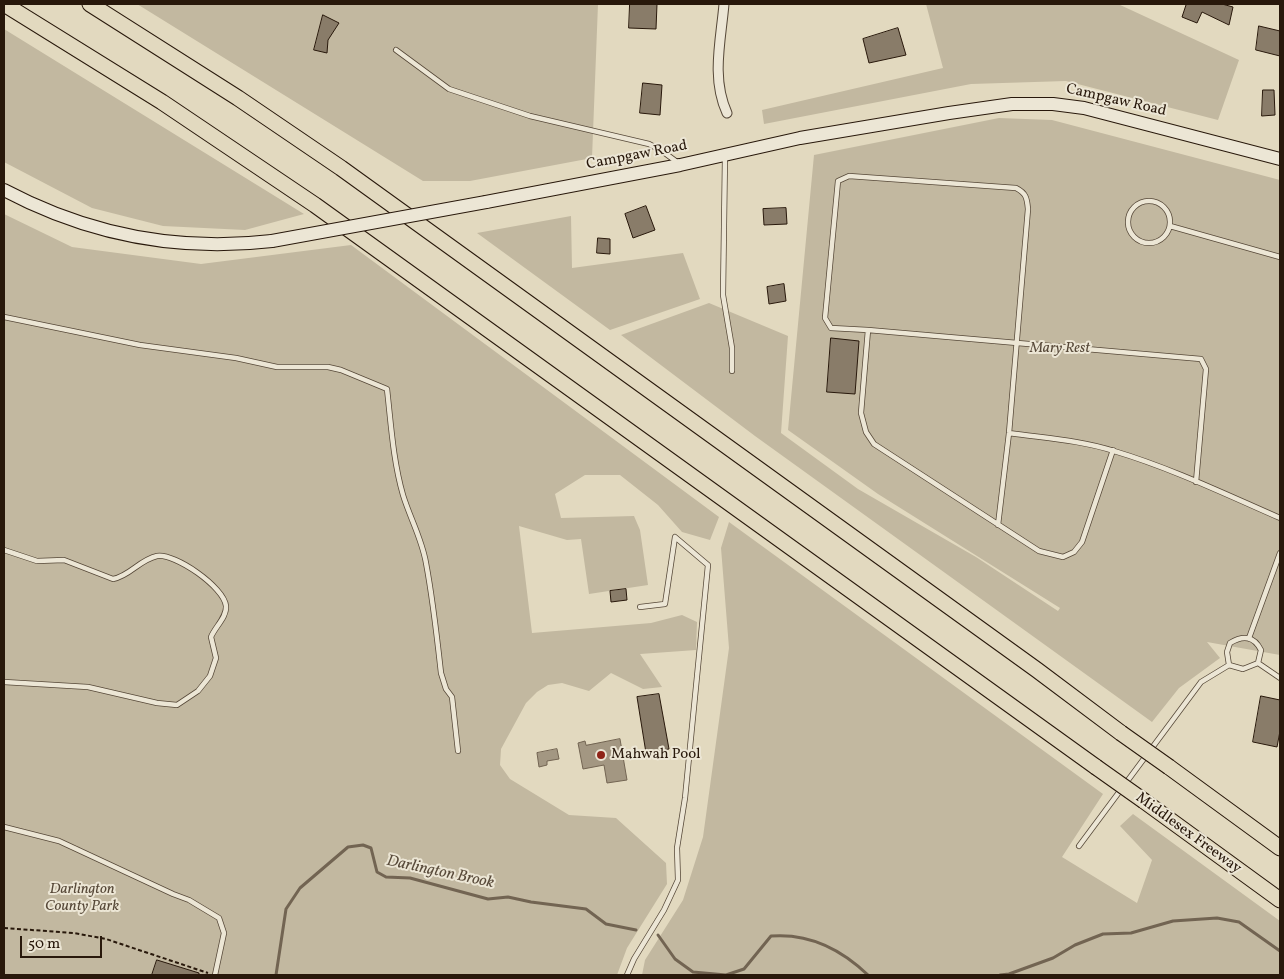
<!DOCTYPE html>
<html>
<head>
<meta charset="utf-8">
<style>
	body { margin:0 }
	#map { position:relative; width:1284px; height:979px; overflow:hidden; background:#e2d9bf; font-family:Vollkorn,serif }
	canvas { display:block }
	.frame { position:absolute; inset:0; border:5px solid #28180b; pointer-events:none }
	.scale { position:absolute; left:20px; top:936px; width:82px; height:22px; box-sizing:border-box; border:2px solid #28180b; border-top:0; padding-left:6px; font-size:15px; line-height:18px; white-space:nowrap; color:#28180b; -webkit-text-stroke:4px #ece6d5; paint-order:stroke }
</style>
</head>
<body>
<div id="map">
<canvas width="1284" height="979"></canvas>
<div class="frame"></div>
<div class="scale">50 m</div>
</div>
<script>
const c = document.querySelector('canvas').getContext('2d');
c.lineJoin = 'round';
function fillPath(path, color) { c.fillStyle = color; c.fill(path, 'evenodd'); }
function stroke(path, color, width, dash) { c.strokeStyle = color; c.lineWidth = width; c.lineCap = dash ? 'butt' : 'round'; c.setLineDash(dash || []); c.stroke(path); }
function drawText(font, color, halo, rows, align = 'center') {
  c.font = font + ' Vollkorn,serif'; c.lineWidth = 4; c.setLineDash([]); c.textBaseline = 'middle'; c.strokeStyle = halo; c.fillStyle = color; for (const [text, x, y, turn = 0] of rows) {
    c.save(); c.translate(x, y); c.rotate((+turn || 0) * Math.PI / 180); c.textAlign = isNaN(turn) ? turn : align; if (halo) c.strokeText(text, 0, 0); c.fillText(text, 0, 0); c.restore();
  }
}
const green = new Path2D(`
	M137,4H598L592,158L470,181H423Z
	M926,4H1118L1239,60L1218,120L1066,81L971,84L764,124L762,110L943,68Z
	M4,29L304,214L245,230L163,226L92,208L4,162Z
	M999,118L1052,120L1280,180V655L1207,642L1220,658L1179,688L1152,722L755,436L621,335L709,303L788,336L781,433L858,489L976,557L1058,611L1060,608L878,494L788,430L814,155Z
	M4,214L72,247L201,264L351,245L719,517L710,540L682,532L658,505L620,475H585L555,494L561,518L634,516L640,530L648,585L589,594L581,539L567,540L519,526L532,633L651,623L682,615L697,622L696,650L640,654L662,687L643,689L611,673L589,691L562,683L548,685L537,692L526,703L501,749L500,765L510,779L569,815L616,818L666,863L667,884L627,948L617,975H4Z
	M571,216L572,268L683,253L700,299L610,330L477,233Z
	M729,522L1103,794L1062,857L1137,903L1152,860L1120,826L1133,814L1280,921V975H642L645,960L683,900L703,837L729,648L721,548Z`);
const water = new Path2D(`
	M620,739L627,780L607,783L604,765L583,769L578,743L585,741L586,745Z
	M557,749L559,759L547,761V765L539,767L537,753Z`);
const stream = new Path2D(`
	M658,935L675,959L693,972L726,975L744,969L771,936C809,933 841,949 868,975
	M276,975L286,909L300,888L348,847L363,845L371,848L377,872L386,877L410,878L488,899L508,897L531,902L586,909L606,924L636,930
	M1000,975L1009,974L1053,958L1075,945L1103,934L1131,933L1173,921L1217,918L1239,922L1280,951`);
const building = new Path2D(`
	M630,4H657L656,29L629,28Z
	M1183,4H1222L1233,7L1229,25L1202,12L1197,23L1182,17L1186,5Z
	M323,15L339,23L328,40L327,53L314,50Z
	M1259,26L1280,31V56L1256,50Z
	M898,28L906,55L869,63L863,39Z
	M643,83L662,85L660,115L640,113Z
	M1263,90H1274L1275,115L1262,116Z
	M646,206L655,230L633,238L625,214Z
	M786,208L787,224L764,225L763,209Z
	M598,238L610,239V254L597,253Z
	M784,284L786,301L769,304L767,287Z
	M831,338L859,341L855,394L827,392Z
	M626,589L627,600L611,602L610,591Z
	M659,694L669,749L646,753L637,697Z
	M1261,696L1280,700V731L1277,747L1253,742Z
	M157,960L199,973V975H152Z`);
const path = new Path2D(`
	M4,928L74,933L106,939L208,973`);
const lane = new Path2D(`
	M396,50L449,89L530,116L649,144L662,151L677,162
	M725,156L723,295L732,348V371
	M1128 222a21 21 0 1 1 42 0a21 21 0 1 1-42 0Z
	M1170,226L1280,257
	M4,317L140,345L236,358L277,367H328L341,370L387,389C391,424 393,460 403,495C410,518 422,539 426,563C433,600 437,637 441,673L446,689L452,697L458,751
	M868,330L831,328L825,318L838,181L849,176L1016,188C1026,193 1027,198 1028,209L1009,433L998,525
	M1009,433C1043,438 1080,440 1114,451C1171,468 1225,494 1280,518
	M1113,450L1082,542L1074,552L1063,557L1039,551L874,444L866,432L861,413L868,330L1201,359L1206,369L1196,482
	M4,550L37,561L64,560L113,579C130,576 139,560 157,556C175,553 224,587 226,606C227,617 215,627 211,637L216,658L210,676L198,691L177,705L157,703L88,687L4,682
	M1249,638L1280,553
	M1258,663L1280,678
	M4,827L59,841L173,894L189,900L219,918L224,933L215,975
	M1079,846L1201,682L1229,665L1243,669L1258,663L1261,650C1254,636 1243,635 1230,643L1227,652L1229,665
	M627,975L634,959L664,910L678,880L677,848L685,798L708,565L675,537L665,604L640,607`);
const street = new Path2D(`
	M724,4C721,40 711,78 727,113`);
const secondary = new Path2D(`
	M4,190C87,234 178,252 272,241
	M486,202L680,165L800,138L949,113L1012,104H1053L1084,108L1280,159`);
const highway = new Path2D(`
	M4,4L162,102L315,205L1096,767
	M90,4L238,98L341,168L1037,670L1121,733
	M1169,767L1280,848
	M1144,801L1280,900`);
const secondaryBridge = new Path2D(`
	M272,241L486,202`);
const highwayBridge = new Path2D(`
	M1121,733L1169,767
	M1096,767L1144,801`);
const markers = [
	[601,755,5,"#8f2418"]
];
const streetNames = [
	["Campgaw Road",1116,101,13],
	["Campgaw Road",637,156,-11],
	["Middlesex Freeway",1188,834,36]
];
const parkNames = [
	["Mary Rest",1060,349],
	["Darlington",82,890],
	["County Park",82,907]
];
const poiNames = [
	["Mahwah Pool",611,755]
];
const waterNames = [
	["Darlington Brook",440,873,12]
];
fillPath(green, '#c2b8a0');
fillPath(water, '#a39782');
stroke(water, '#726452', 1);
stroke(stream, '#726452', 3);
fillPath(building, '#897c69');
stroke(building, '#28180b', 1);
stroke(lane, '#564838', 6);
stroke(street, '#564838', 11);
stroke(secondary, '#28180b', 14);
stroke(highway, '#28180b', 17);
stroke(path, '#28180b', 2, [4, 2.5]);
stroke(lane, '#ece6d5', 4.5);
stroke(street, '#ece6d5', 9);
stroke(secondary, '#ece6d5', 12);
stroke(highway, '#e2d9bf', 15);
stroke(secondaryBridge, '#28180b', 14, []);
stroke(highwayBridge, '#28180b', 17, []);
stroke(secondaryBridge, '#ece6d5', 12);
stroke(highwayBridge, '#e2d9bf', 15);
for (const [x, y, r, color] of markers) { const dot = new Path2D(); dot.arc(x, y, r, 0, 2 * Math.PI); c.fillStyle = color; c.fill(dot); stroke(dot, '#ece6d5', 2); }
drawText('15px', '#28180b', '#ece6d5', streetNames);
drawText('italic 15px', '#564838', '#ece6d5', parkNames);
drawText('15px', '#28180b', '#ece6d5', poiNames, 'left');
drawText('italic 16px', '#594b3b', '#ece6d5', waterNames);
</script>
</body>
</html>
